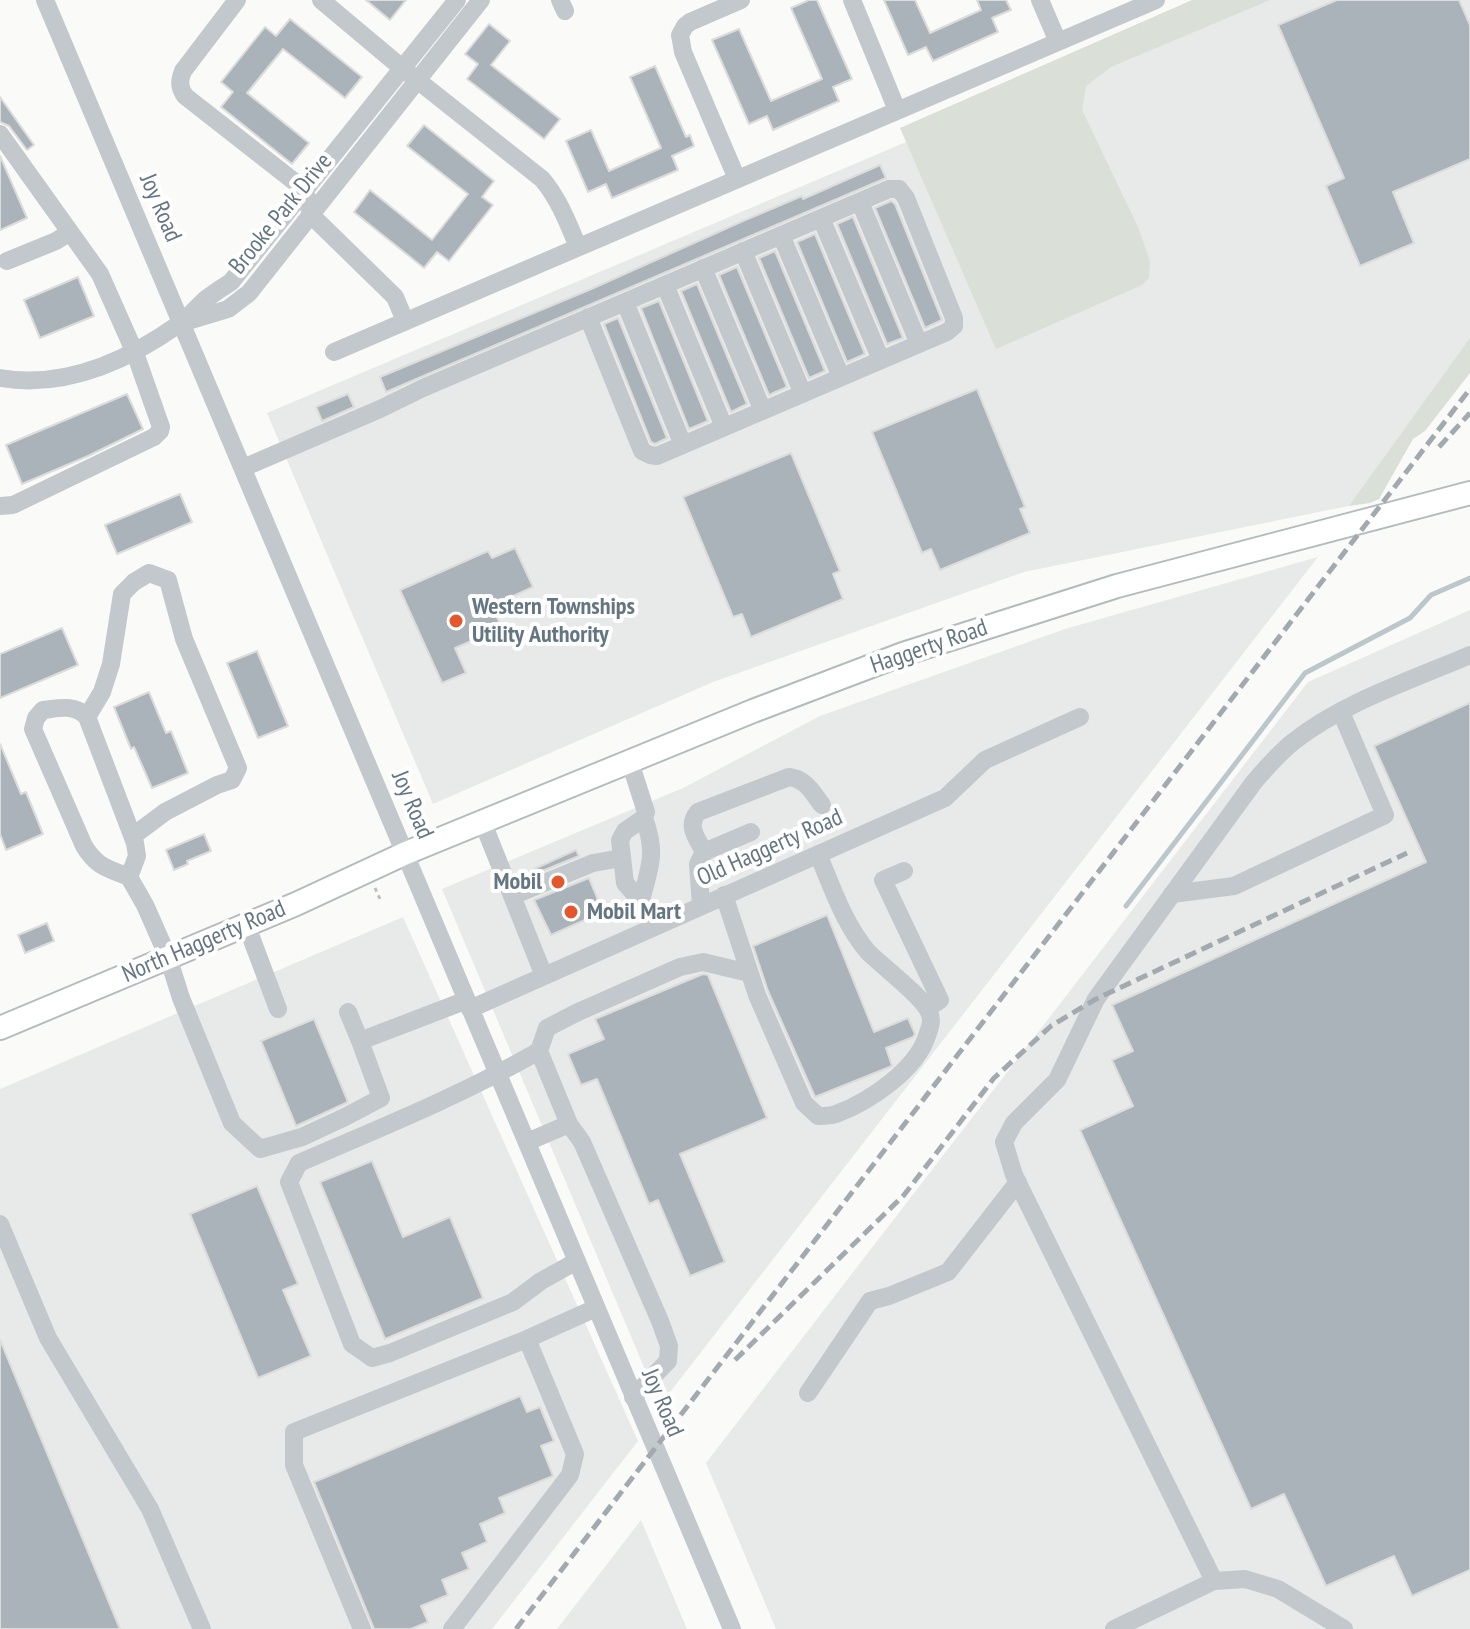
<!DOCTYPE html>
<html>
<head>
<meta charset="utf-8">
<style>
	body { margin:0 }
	canvas { display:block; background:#fafaf8 }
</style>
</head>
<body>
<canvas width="1470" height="1629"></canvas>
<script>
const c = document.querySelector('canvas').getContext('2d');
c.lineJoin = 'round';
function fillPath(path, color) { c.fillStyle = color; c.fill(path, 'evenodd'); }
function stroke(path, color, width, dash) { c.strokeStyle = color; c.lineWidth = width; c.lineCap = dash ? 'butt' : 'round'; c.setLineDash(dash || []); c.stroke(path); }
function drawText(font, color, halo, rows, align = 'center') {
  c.font = font + ' "PT Sans Narrow",sans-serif'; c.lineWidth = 8; c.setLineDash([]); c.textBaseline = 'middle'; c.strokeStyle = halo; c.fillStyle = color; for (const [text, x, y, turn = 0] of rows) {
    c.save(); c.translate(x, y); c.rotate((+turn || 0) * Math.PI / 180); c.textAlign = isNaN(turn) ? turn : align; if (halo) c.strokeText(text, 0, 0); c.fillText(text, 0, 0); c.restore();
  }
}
const built = new Path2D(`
	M1241,0H1470V355L1358,504L1024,572L713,682L433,804L267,413Z
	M1318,557L660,1405L442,889L683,788L820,716L1065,629Z
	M1470,610V1629H776L706,1463L1308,682Z
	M403,917L638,1441L492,1629H0V1089Z
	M641,1520L687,1629H557Z`);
const green = new Path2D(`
	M1192,0H1270L1111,67L1086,86L1082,110L1138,227L1150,261L1149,278L1142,285L996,349L900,128Z
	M1470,338V373L1425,431L1413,439L1379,499L1370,503L1349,506Z`);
const stream = new Path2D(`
	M1126,906L1305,673L1410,618L1431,595L1470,578`);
const building = new Path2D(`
	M366,0H406L390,20Z
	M809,0H817L852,79L833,87L839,101L773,130L767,116L749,124L712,40L739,29L771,101L822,79L791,8Z
	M884,0H915L930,33L981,10L977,0H1006L1011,10L992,18L998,32L933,61L926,47L908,55Z
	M1337,0H1459L1470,25V159L1393,192L1414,243L1360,266L1326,186L1344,178L1278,25Z
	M290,19L362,77L345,98L283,49L247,93L309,143L292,164L221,107L233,92L221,82L265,27L276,36Z
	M489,24L510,41L491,65L560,119L544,139L467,79L478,64L465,54Z
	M655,66L686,137L690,135L694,146L672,156L678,170L612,198L606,184L588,192L566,141L591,130L609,171L661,148L630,77Z
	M0,97L34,145L27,150L9,126L0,122Z
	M424,125L494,181L482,197L493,205L449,261L437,252L424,268L354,212L370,190L432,240L468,194L407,146Z
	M0,156L27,218L0,230Z
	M880,165L886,178L386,392L380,377L589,290L743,221L802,196L803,199Z
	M891,201L895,204L942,320L925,328L875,208Z
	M853,217L903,338L887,344L837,224Z
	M815,234L865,354L847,362L797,242Z
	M775,251L825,371L809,378L759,258Z
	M737,267L787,387L769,395L719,275Z
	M78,277L94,316L40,338L24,300Z
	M697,284L747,404L731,412L681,291Z
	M659,301L708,421L689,429L641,308Z
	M618,318L667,438L655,444L651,442L604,324Z
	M977,389L1025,507L1020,509L1030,533L940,570L931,549L922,553L872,432Z
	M127,394L143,429L88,456L22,484L6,445Z
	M348,394L354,407L322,421L316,407Z
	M791,453L840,571L833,574L843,599L751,637L742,614L733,617L683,497Z
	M180,494L192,522L117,554L105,525Z
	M515,548L533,587L511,597L514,605L495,613L502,628L455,648L466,673L442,683L400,590L488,551L492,558Z
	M62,628L78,665L0,698V654Z
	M257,651L288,726L258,738L227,663Z
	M149,692L166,733L171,731L188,773L152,788L134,747L131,749L114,707Z
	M1470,703V1570L1412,1596L1394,1556L1326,1586L1284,1494L1251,1509L1080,1130L1133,1106L1112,1060L1133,1051L1112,1005L1426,862L1374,746Z
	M0,744L21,794L26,792L43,834L6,850L0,834Z
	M204,834L211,851L187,861L188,864L174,870L166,850Z
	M576,850L579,856L525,878L523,874Z
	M589,878L603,912L551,935L534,900Z
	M827,915L874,1032L908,1018L915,1034L913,1037L886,1048L892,1066L815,1097L768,991L753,946Z
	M47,923L54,941L25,953L18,935Z
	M703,974L708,975L767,1118L680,1154L725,1262L690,1276L658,1200L649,1204L597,1079L581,1085L568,1054L604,1039L595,1019Z
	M314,1019L348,1102L296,1126L261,1041Z
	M372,1161L403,1237L450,1217L483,1298L385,1339L320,1182Z
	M257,1186L298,1284L283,1290L311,1356L258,1378L190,1214Z
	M0,1340L120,1629H0Z
	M520,1396L527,1412L540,1407L554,1441L541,1446L553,1476L499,1498L505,1513L480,1524L487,1542L462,1553L469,1569L442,1580L448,1595L421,1606L428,1622L411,1629H374L314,1482Z`);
const path = new Path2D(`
	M375,888L380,899`);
const minor = new Path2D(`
	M45,0L732,1629
	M237,0L183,71C179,81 179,87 185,96L305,190L311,215L395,297L405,321
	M321,0L402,68L542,179C559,199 568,223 578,247
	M560,0L565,11
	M852,0L897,110
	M1040,0L1058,42
	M0,134L100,274L135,353L161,427L160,431L154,437L13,505L0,506
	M737,179L683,52L680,35L685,26L690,22L741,0
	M860,202L919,344
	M821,218L881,360
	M781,235L841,377
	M743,251L803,394
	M7,261L56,241L70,232
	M703,268L763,411
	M665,285L724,427
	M625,302L683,445
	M185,322L228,309L249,293L481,0
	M334,352L1156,0
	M0,378C65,389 127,361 179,324C189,317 197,307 206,299C214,293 223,287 231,282L457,0
	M243,468L380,409L423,388L625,302L889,189H899L906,198L954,318V326L947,332L657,456L650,455L642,451L588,317
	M87,717L102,692L111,664L122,594L134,582L149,573L168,580L184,639L238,768L232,780L217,785L165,812L133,836
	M630,762L646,812L644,818L625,831L620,840L625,883L660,923
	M483,823L544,976
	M704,852C697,838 686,826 698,812L789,777C806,779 812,792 822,805
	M904,871L883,880L940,1000L928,1008
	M129,877C107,868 97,867 84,846L33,729L36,718L43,710C60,708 75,704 87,717L135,843L137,856L129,877L145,905L168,957L181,998L232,1123L260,1149L302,1137L345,1117L381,1098L360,1041
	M1172,894L1234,886L1385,815L1341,712
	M724,895L757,995L804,1103L818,1116C824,1116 831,1116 836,1114C869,1102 916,1070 927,1036C930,1027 933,1021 929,1012C923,997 882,966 868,952C844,924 832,887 818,854
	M512,896L593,863L622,858
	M641,901C650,865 657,854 644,818
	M701,905L698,864L704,852L751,832
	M246,924L278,1009
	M470,1009L945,798L985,760L1080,717
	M348,1012L360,1041L467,1000
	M539,1051L547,1028L576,1013L680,967L703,962L749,973
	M527,1142L569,1124
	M0,1224L48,1338L150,1509L202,1629
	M577,1261L541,1281L513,1302L390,1353L372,1358L352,1344L289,1182L299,1163C380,1128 462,1095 539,1051L569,1124L582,1142L660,1321L669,1346L668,1361L633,1397
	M808,1393L870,1301L889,1296L948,1272L1018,1182
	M1214,1581L1014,1175L1004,1142L1014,1123L1057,1080L1096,999L1254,782C1266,768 1278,754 1293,742C1343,702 1412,680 1470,655
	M362,1629L294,1465V1432L527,1339L596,1308
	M452,1629L570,1475L575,1454L527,1339
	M1114,1629L1214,1581L1245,1579L1278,1589L1344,1629`);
const major = new Path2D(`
	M0,1028L296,904L406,853L753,711L903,654L1117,586L1470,493`);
const rail = new Path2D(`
	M1439,447L1470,413
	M735,1360L904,1195L994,1078L1051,1026L1096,999L1407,853
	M516,1629L1470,389`);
const markers = [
	[456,621,8,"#e4572e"],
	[558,882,8,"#e4572e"],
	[571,912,8,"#e4572e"]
];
const streetNames = [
	["Joy Road",160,208,67],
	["Brooke Park Drive",281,214,-51],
	["Haggerty Road",929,647,-19],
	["Joy Road",412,805,67],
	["Old Haggerty Road",770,848,-24],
	["North Haggerty Road",204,942,-23],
	["Joy Road",662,1403,67]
];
const poiNames = [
	["Western Townships",472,607],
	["Utility Authority",472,635],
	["Mobil",542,882,"right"],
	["Mobil Mart",587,912]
];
fillPath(built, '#e8e9e9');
fillPath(green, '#dadfd7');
stroke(stream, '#bbc7cb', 5);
fillPath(building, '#aab3b9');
stroke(building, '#dcdcda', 2);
stroke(major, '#b5babe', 26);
stroke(path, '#bbbfc2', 3, [4, 4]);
stroke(minor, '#c3c8cc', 18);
stroke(major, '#fff', 22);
stroke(rail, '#a2aab0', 5, [12, 6]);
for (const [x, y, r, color] of markers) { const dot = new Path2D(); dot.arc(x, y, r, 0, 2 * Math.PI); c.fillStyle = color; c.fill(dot); stroke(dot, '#fff', 3); }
drawText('24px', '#657683', '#fff', streetNames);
drawText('bold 24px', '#657683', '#fff', poiNames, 'left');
</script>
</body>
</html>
